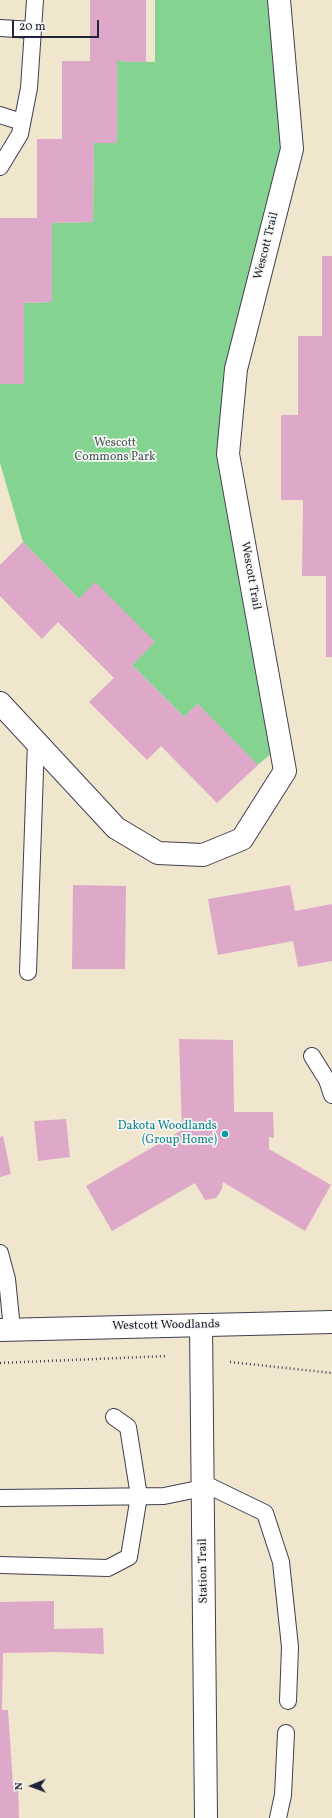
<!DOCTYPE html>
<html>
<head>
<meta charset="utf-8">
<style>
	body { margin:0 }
	#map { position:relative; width:332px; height:1818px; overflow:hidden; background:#efe6cd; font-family:Vollkorn,serif }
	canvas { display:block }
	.north { position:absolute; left:12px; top:1766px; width:40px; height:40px; -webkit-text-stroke:3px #f6f6f2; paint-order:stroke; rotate:269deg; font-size:11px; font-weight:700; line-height:16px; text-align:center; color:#22223b }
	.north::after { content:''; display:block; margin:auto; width:14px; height:18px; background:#22223b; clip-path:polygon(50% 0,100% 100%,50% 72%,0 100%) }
	.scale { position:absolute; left:12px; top:20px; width:87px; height:18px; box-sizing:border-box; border:2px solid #22223b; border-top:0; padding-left:5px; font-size:12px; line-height:14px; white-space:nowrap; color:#22223b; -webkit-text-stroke:3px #f6f6f2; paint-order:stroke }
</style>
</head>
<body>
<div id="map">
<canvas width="332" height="1818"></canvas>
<div class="north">N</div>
<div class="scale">20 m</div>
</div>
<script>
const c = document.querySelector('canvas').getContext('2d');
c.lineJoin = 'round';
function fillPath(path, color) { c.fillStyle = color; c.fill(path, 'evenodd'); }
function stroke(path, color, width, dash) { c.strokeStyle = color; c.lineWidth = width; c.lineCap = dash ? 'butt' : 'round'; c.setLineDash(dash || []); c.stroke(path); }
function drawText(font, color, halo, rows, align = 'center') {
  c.font = font + ' Vollkorn,serif'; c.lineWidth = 3.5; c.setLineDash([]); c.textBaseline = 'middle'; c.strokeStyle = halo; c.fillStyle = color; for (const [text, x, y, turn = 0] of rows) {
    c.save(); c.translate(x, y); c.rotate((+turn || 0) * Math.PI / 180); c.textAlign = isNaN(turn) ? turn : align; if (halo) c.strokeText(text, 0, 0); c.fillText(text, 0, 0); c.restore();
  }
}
const green = new Path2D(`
	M155,0H279L292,149L228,454L280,747L256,766L198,704L184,717L132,665L154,642L95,583L79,599L23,542L0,463V384L24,303L52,302V223L93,222L94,143H117V61L155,62Z`);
const building = new Path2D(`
	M90,0H146V62L117,61V143H94L93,222L52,223V302L24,303V384H0V218H37V139H62V61H90Z
	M322,256H332V657H326V576H302L303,500H281V415H298V336H322Z
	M23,542L79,599L95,582L155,642L132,665L184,717L198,704L258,765L217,803L161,746L147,760L89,702L114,678L58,622L42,639L0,596V565Z
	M73,885L126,886L125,969H72Z
	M290,885L295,911L332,904V961L298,967L293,941L218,955L208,899Z
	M179,1039L233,1040L234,1112H273L274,1138L269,1137V1149L331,1185L305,1231L223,1182L222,1189L216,1198L205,1200L195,1183L112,1231L86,1186L182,1130Z
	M66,1119L70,1157L38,1161L34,1121Z
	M3,1136L11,1174L0,1177V1137Z
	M54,1601V1629L103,1628L104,1654L57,1652L3,1653L2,1710H8L13,1785H18L19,1818H0V1602Z`);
const path = new Path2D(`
	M230,1362L332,1373
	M0,1363L167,1356`);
const lane = new Path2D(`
	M0,28L33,30
	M0,115L22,122
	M0,167L20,134L29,88L35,0
	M28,972L36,742
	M312,1056L327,1080L332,1095
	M0,1253L7,1279L12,1329
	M203,1483L265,1513L281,1562L290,1647L288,1701
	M0,1498L164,1496L203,1488
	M0,1565L108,1568L129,1557L139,1496L128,1427L114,1417
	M278,1818L283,1795L286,1733`);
const street = new Path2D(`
	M0,703L116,828L158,853L203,855L242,839L285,771L228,454L236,369L292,149L279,0
	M201,1325L206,1818`);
const secondary = new Path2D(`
	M0,1330L332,1322`);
const markers = [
	[225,1134,4,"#0f9aa8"]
];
const streetNames = [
	["Wescott Trail",267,246,-76],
	["Wescott Trail",250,576,80],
	["Westcott Woodlands",166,1326,-1],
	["Station Trail",204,1571,-91]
];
const parkNames = [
	["Wescott",115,444],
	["Commons Park",115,458]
];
const cultureNames = [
	["Dakota Woodlands",217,1127],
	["(Group Home)",217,1141]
];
fillPath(green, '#85d391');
fillPath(building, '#dea9c9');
stroke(lane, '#413f51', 18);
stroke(street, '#413f51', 24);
stroke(secondary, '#413f51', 24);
stroke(path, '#413f51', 2.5, [1, 3]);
stroke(lane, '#fff', 16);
stroke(street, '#fff', 22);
stroke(secondary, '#fff', 22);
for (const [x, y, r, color] of markers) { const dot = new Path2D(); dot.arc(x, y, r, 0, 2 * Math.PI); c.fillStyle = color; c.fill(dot); stroke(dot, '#f6f6f2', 1.5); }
drawText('12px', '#22223b', '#f6f6f2', streetNames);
drawText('12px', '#405755', '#f6f6f2', parkNames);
drawText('12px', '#0d838f', '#f6f6f2', cultureNames, 'right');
</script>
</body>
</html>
